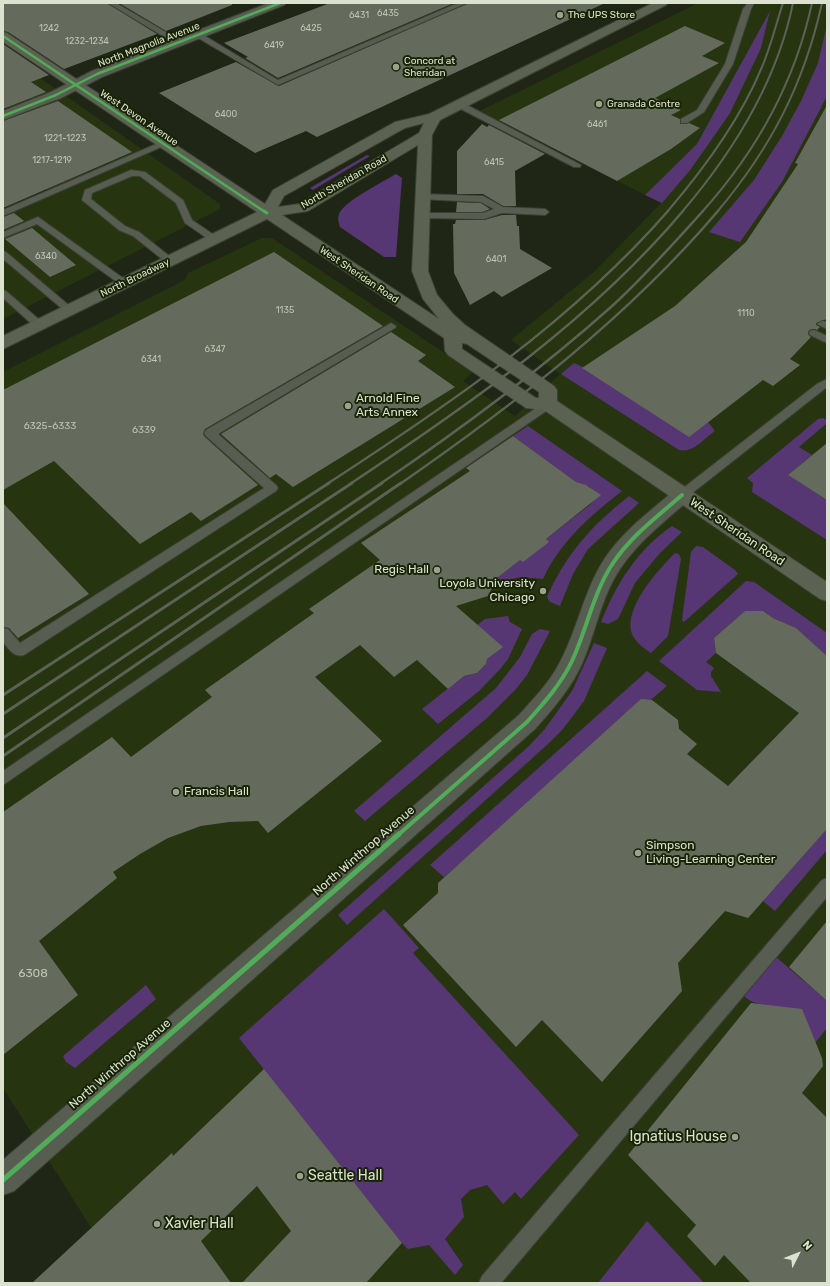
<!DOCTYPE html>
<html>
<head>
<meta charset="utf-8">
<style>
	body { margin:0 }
	#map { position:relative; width:830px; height:1286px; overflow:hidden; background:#202615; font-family:Rubik,sans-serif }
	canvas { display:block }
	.frame { position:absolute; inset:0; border:4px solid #dbe3d0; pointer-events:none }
	.north { position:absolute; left:778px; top:1234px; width:40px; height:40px; -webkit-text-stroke:3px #192305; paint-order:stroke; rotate:48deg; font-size:11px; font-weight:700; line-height:16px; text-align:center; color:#dbe3d0 }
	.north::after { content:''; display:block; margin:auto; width:14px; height:18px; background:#dbe3d0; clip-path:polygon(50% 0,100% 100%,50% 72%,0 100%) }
</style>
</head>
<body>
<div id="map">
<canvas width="830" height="1286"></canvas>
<div class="frame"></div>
<div class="north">N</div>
</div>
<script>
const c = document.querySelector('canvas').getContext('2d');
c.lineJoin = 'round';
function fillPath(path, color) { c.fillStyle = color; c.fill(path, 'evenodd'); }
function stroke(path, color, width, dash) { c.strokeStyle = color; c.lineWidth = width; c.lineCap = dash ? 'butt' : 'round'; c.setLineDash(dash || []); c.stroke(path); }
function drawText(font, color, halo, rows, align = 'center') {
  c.font = font + ' Rubik,sans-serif'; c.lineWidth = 4; c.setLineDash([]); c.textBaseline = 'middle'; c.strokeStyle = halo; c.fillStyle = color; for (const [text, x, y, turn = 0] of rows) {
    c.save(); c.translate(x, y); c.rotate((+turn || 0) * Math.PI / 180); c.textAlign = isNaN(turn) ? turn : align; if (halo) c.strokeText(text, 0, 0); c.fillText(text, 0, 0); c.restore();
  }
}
const built = new Path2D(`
	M698,3H827V1283H126L3,1088V372L185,280L188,273L262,238H272L473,372L463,381L515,416L560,374L511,340L595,271L661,203L480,111Z
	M3,52L220,204V209L3,319V211L49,191L3,156V117L16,112L3,102Z`);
const green = new Path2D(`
	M770,11L761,48L730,113L691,169L662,203L645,195L697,144Z
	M827,25V96L782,182L740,242L709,232L754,180L782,136L801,101L818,63Z
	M367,155L370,156L313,190L310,188Z
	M396,174L402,178L396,257H384L340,227C339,223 337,219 339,214C344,201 383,182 396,174Z
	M574,363L708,422L715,431C703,439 694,453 679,450L561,374Z
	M823,418L827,420V423L799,447L812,455L788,475L827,500V540L752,492L753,483L747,478L818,419Z
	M528,426L622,491C590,516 560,542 543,579L520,577L503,582L497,578L520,560L548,542L546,539L591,504L595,498L593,491L590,487L576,482L513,436Z
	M629,496L639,503L588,549L573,574L560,606L550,602L547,597C566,554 592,525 629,496Z
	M672,526L682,532L660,553L635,583L618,619L608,624L601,622C616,584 638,549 672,526Z
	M696,546L703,547L735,570L738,574L684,622L682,620L691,552Z
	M675,553L679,554L681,559L668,636L651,653C645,649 639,645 635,639C617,614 659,569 675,553Z
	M746,581L754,582L827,633V656L796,628L773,618L763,611H745L714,638L716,653L706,662L714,668L711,672V676L721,692L697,690L659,661Z
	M508,616L510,622L522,629L508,659L501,668L479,691L438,724L422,709L464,676L477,673L486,664L487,659L477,625L485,619Z
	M540,629L550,631L527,675L516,689L487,718L365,821L354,811L496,688L520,657L532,634Z
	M594,643L607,648L584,701L563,729L548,744L347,925L338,915L529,746L544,730L572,691Z
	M647,671L667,686L444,877L430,865Z
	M827,829V850L775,911L763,901Z
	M384,909L419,948L413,953L579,1135L521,1199L515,1192L503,1204L487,1185L470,1190L461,1199L464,1217L445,1239L463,1265L455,1275L429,1245L408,1249L402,1243L239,1038Z
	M776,957L827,1001V1028L815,1043C806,1034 792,1016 781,1010C766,1002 756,1008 743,995Z
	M146,985L156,999L75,1068L66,1062L63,1056Z
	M647,1221L704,1283H598Z`);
const building = new Path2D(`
	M3,3H107L157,34L64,69L8,32L3,31Z
	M119,3H232V5L166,31Z
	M330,3H454L278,78L245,58L248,57L224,43Z
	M468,3H605L317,137L306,131L255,153L159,93L236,62L279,86Z
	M685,26L725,43L702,56L719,63L655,98L681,110L671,115L680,119V124L689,123L700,128L671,149L617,181L499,120Z
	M3,44L49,75L31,82L46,92L3,109Z
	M58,101L132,152L3,208V121Z
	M827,105V319L816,323V325L820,327L817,330L814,329L809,330L808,334L811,337L790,359L800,365L773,386L763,380L689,437L582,368L675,306L746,242L798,164L795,163Z
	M482,124L487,127L489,125L545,154L515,171L516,206H503L483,194H457V151Z
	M457,202L481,203L490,209L483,212H456Z
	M14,213L24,221L3,230V217Z
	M502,215H516L517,226H519L520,249L552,268L502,297L494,291L470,305L454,273L453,224H455L456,220H484Z
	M32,228L76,265L50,277L5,239Z
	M274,252L383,326L205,429L203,434L205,437L258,485L201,521L191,512L140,544L54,461L3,490V390Z
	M391,332L426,355L418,361L455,387L293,487L276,474L270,478L221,434Z
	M513,436L576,482L586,485L601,495L546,539L549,542L523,562L520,560L497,578L488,596L456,606L503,647L487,659L486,664L477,673L464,676L448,689L417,660L394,677L360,645L315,677L382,741L268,833L258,821L229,822L201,826L168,838L140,854L113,872L117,878L39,941L78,995L3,1055V812L112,737L131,757L212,697L205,690L314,613L309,609L380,560L361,543L470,471L466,468Z
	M827,443V500L788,475Z
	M3,503L89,594L18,638L9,628L3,627Z
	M745,611H763L773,618L796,628L827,656V829L748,918L725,911L678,963L682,991L602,1082L542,1020L516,1047L403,925L438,893V883L641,699L652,700L678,720L679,729L697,744L687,754L728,786L799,713L716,653L714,638Z
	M827,921V1001L789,967Z
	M751,1003L802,1009L822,1058L823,1066L802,1093L827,1118V1283H751L724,1255L715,1266L687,1236L696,1225L628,1155Z
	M264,1069L402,1243L366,1283H242L291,1231L257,1186L201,1241L231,1283H32L172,1153L173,1156Z`);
const lane = new Path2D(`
	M108,3H116L183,42L176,44Z
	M458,3H467L278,85L193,35L200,33L278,80Z
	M748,3H754L751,9L733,64L704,112L687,123H681V119L697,110L725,64L743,9Z
	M455,102H461L581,165L580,167H574L455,106Z
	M161,142H167L168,144L3,216V210Z
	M131,170L145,172L183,200L192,220L217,237V241H211L185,223L176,203L140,176H132L92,193L91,199L125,226L139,232L173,259V263H167L133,236L119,230L82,200L85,190Z
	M422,194L483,196L503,207L545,209L549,212L545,215L502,213L484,219L421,218L417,215L418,213H483L494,209L481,202L419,199V195Z
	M38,217L127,281L129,283L127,285H121L37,224L3,238V232Z
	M3,251L6,252L72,308L74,310L72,312H66L3,259Z
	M3,290L6,291L43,323L44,325L43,327H35L3,298Z
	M822,321L827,322V329L817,324Z
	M391,323L396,326L395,328L218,434L276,485L278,488L276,491L24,655C14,658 9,649 3,642V628L8,629L20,643L264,488L206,436L204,433L206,430Z
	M814,330L827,336V343L810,335L809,333L810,331Z
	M827,379V387L686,498H678L676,495L678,492L817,384Z
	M548,400L553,404L552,407L3,785V771Z
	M827,878V897L501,1283H479L482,1276L822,880Z`);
const street = new Path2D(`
	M269,3H286L284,5L102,77L61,98L3,120V111L51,92L92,71Z
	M682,488L689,490L692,495L689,500C665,521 638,542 620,569C602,596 596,630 584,659C573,686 554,708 535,729L14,1191L3,1195V1160L519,715C534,698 550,682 560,662C578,628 584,590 605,558C623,531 650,511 675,490Z`);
const secondary = new Path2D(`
	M653,3H668L666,5L440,120L432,135L428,271L437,295L453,314L465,325L554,386L557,390V401L827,582V601L820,599L544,410L526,408L448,355L445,351L444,338L267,219L3,349V336L257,212L3,42V32L7,33L265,204L273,190L395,122L429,114ZM424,123L419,133L299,204L278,207L284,196L405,128ZM418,145L412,271L423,299L439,319L282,215L308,211ZM462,343L467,344L539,392V398H536L462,349Z`);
const railFar2 = new Path2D(`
	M667,212C703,170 741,118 762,67C771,46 776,24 783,3
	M682,212C734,151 777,82 793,3
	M702,212C756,152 795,82 812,3
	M717,212C771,148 804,84 822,3`);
const railFar1 = new Path2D(`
	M327,484C450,404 571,322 668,211
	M350,484C470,404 590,321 683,211
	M380,484C461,429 538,372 611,307C644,277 673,244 703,211
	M400,484C515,404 627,318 718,211`);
const rail = new Path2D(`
	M3,695L329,483
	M3,714L352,483
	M3,738L382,483
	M3,756L401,483`);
const cyclewayFar3 = new Path2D(`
	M3,36L265,212
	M3,116L56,95L97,74L280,3`);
const cyclewayFar2 = new Path2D(`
	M264,211L267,213`);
const cyclewayFar1 = new Path2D(`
	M398,835L527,722C544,703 561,684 572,661C587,629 593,593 613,563C631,536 658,516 682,495`);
const cycleway = new Path2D(`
	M3,1180L399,834`);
const markers = [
	[560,15,4,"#9aa18f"],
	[396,67,4,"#9aa18f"],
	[599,104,4,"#9aa18f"],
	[348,406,4,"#9aa18f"],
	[437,570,4,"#9aa18f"],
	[543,591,4,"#9aa18f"],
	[176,792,4,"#9aa18f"],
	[638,853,4,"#9aa18f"],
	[735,1137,4,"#9aa18f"],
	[300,1176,4,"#9aa18f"],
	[157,1224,4,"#9aa18f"]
];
const farNumbernames = [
	["6435",388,13],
	["6431",359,15],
	["1242",49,28],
	["6425",311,28],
	["1232-1234",87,41],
	["6419",274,45],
	["6400",226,114],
	["6461",597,124],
	["1221-1223",65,138],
	["1217-1219",52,160],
	["6415",494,162],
	["6340",46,256],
	["6401",496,259],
	["1135",285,310],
	["1110",746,313],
	["6347",215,349],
	["6341",151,359]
];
const farPoinames = [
	["The UPS Store",568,15],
	["Concord at",404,61],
	["Sheridan",404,73],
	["Granada Centre",607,104]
];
const farStreetnames = [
	["North Magnolia Avenue",149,45,-21],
	["West Devon Avenue",139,118,34],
	["North Sheridan Road",344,182,-30],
	["West Sheridan Road",359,275,34],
	["North Broadway",135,278,-26]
];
const numberNames = [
	["6325-6333",50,426],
	["6339",144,430]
];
const poiNames = [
	["Arnold Fine",356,399],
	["Arts Annex",356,413],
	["Regis Hall",429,570,"right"],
	["Loyola University",535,584,"right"],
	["Chicago",535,598,"right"],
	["Francis Hall",184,792],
	["Simpson",646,846],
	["Living-Learning Center",646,860]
];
const streetNames = [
	["West Sheridan Road",737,532,34],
	["North Winthrop Avenue",364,851,-41],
	["North Winthrop Avenue",120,1064,-41]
];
const nearNumbernames = [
	["6308",33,974]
];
const nearPoinames = [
	["Ignatius House",727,1137,"right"],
	["Seattle Hall",308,1176],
	["Xavier Hall",165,1224]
];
fillPath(built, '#273410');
fillPath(green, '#573674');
fillPath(building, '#656b5c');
stroke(lane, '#3c4134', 2);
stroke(street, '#3c4134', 2);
stroke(secondary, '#3c4134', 2);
fillPath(lane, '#575d50');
fillPath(street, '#575d50');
fillPath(secondary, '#5c6252');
stroke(railFar2, '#5c6255', 2);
stroke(railFar1, '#5c6255', 2.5);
stroke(rail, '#5c6255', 3);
stroke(cyclewayFar3, '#51ab58', 2.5);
stroke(cyclewayFar2, '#51ab58', 3);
stroke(cyclewayFar1, '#51ab58', 4);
stroke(cycleway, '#51ab58', 5);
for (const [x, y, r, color] of markers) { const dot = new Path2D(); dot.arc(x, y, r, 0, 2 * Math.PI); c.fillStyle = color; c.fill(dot); stroke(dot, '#192305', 1.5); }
drawText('9px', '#bec5b3', null, farNumbernames);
drawText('10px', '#dbe3d0', '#192305', farPoinames, 'left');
drawText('10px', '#dbe3d0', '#192305', farStreetnames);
drawText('10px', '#bec5b3', null, numberNames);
drawText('12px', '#dbe3d0', '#192305', poiNames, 'left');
drawText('12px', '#dbe3d0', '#192305', streetNames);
drawText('12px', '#bec5b3', null, nearNumbernames);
drawText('14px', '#dbe3d0', '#192305', nearPoinames, 'left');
</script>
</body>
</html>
